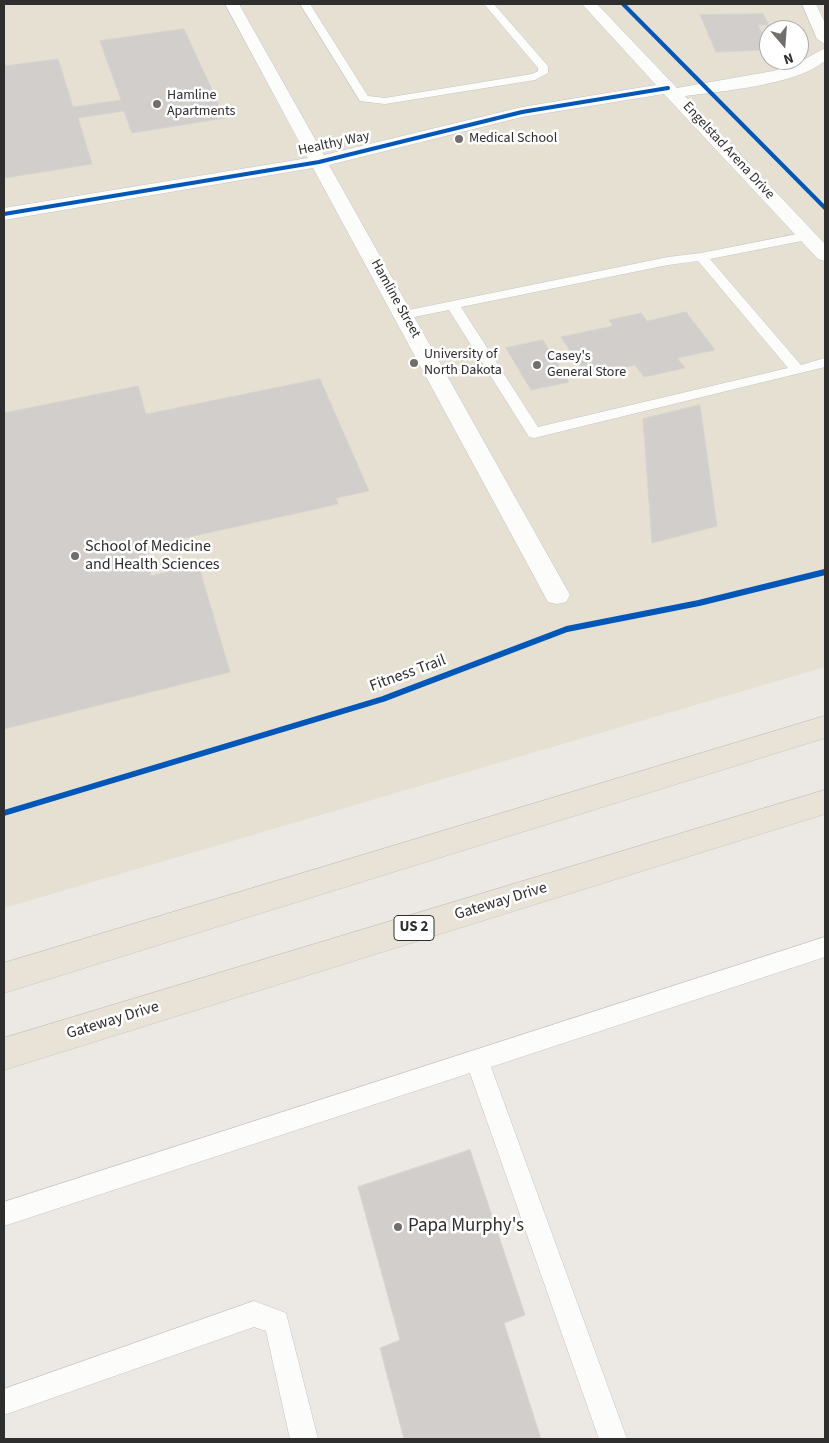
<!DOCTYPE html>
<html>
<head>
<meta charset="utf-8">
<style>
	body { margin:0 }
	#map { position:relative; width:829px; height:1443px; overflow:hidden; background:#ece8e4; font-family:"Source Sans 3",sans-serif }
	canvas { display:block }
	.frame { position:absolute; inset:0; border:5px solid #2e2e2e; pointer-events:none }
	.north { position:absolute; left:759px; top:20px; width:50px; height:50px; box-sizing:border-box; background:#fff; border:1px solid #ababab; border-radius:50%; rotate:162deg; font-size:14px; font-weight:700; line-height:20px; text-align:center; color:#2e2e2e }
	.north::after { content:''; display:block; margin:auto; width:18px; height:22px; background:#706f6e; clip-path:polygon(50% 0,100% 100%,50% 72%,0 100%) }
</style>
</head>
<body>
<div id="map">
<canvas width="829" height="1443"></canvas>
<div class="frame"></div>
<div class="north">N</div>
</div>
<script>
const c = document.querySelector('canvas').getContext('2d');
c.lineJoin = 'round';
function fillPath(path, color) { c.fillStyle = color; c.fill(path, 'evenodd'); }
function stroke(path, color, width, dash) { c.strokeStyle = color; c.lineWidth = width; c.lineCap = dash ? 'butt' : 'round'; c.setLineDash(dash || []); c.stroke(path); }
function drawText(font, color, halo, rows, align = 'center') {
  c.font = font + ' "Source Sans 3",sans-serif'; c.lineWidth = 5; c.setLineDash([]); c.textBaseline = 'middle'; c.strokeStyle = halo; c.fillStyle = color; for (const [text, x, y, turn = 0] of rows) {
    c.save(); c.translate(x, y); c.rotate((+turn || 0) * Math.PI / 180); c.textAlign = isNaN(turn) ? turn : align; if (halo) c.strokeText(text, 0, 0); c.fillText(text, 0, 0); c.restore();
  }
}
const education = new Path2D(`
	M4,4H825V667L4,908ZM769,30H799V60H769Z`);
const building = new Path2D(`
	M763,14L769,25H758L765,40H769V50L716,52L700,15Z
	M184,29L225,118L132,133L124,111L78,118L92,164L4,178V66L58,59L73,107L121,100L100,41Z
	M686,312L715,350L677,358L685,368L644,377L635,365L587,376L561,337L613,326L609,320L641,313L647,321Z
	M543,340L569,382L531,390L506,348Z
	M320,379L369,491L336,498L338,504L144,547L151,576L198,564L230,672L4,729V413L138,386L146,414Z
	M700,405L717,526L652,543L643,419Z
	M470,1150L525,1315L504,1323L541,1439H404L380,1348L400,1340L358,1187Z`);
const service = new Path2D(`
	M300,4H310L368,96L385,98L532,74L538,71V68L484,4H494L548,66V73L535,80L385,104L360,101Z
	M807,232L813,236L812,239L710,259L801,365L825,358V367L534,438L529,437L449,310L404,319L397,315L404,311L668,257L701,253ZM698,261L788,368L538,427L461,307L668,265Z
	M825,937V957L491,1067L627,1439H599L470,1073L4,1226V1202Z
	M254,1301L286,1313L318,1439H290L266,1331L254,1327L4,1415V1389Z`);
const minor = new Path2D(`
	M225,4H239L324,155L522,107L656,85L582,4H597L677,88L773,71L792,66L825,48V61C796,85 723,91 685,96L825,244V261L818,259L664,94L522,117L329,165L570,595L566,602L557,604L548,602L313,168L4,220V208L308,158Z
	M802,4H816L825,23V44L817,39Z`);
const trunk = new Path2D(`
	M825,716V738L4,993V963Z
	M825,790V814L4,1070V1038Z`);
const cyclewayFar1 = new Path2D(`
	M623,4L825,208
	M4,214L319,162L522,112L668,88`);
const cycleway = new Path2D(`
	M4,813L383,699L567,629L699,603L825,572`);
const markers = [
	[157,104,5,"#706f6e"],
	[459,139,5,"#706f6e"],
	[414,363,5,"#706f6e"],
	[537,365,5,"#706f6e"],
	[75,556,5,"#706f6e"],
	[398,1227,5,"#706f6e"]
];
const farPoinames = [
	["Hamline",167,96],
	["Apartments",167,112],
	["Medical School",469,139],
	["University of",424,355],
	["North Dakota",424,371],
	["Casey's",547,357],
	["General Store",547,373]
];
const farStreetnames = [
	["Healthy Way",334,144,-12],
	["Engelstad Arena Drive",728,151,47],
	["Hamline Street",395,299,61]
];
const shields = [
	[414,928,40]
];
const shieldNames = [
	["US 2",414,928]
];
const poiNames = [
	["School of Medicine",85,547],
	["and Health Sciences",85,565]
];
const streetNames = [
	["Fitness Trail",408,674,-20],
	["Gateway Drive",501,902,-17],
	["Gateway Drive",113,1021,-17]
];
const nearPoinames = [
	["Papa Murphy's",408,1227]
];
fillPath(education, '#e6e0d3');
fillPath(building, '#d1cecb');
stroke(building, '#d7d4d0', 1);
stroke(service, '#c5c4c5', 1);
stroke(minor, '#c5c4c5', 1);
stroke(trunk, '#c6c5c4', 1);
fillPath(service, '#fcfcfb');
fillPath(minor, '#fcfcfb');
fillPath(trunk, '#e9e2d6');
stroke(cyclewayFar1, '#0057b8', 4);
stroke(cycleway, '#0057b8', 6);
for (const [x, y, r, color] of markers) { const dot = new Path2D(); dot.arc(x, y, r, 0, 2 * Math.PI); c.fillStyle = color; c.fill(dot); stroke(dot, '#fff', 2); }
drawText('14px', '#2e2e2e', '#fff', farPoinames, 'left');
drawText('14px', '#2e2e2e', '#fff', farStreetnames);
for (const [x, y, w] of shields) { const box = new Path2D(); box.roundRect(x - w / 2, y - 12.5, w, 25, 4); c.fillStyle = '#fff'; c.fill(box); stroke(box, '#2e2e2e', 1); }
drawText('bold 15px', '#2e2e2e', null, shieldNames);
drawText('16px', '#2e2e2e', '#fff', poiNames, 'left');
drawText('16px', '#2e2e2e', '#fff', streetNames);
drawText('19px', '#2e2e2e', '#fff', nearPoinames, 'left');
</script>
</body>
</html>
